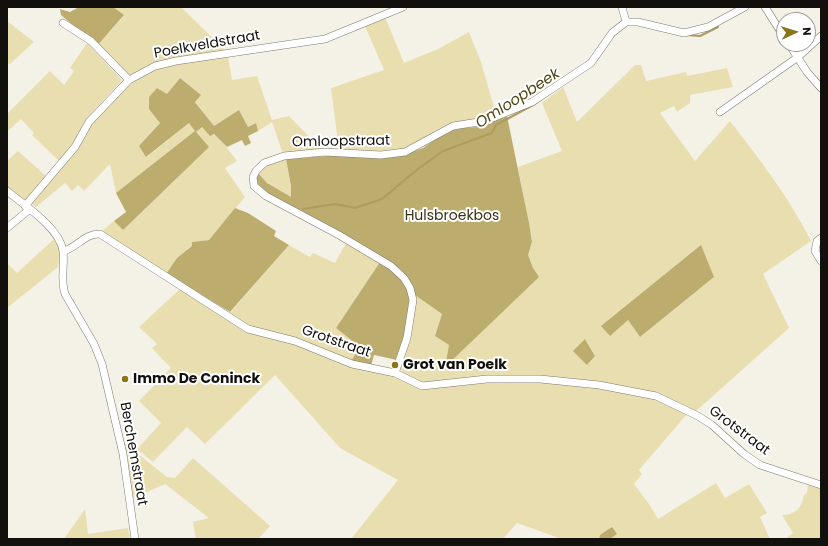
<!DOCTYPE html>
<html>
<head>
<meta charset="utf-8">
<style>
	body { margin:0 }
	#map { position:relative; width:828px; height:546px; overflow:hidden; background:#f4f2e7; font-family:Poppins,sans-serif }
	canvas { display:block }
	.frame { position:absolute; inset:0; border:8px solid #11100d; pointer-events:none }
	.north { position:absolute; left:776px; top:12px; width:40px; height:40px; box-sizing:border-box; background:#fff; border:1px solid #a09f9e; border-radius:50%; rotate:86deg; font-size:11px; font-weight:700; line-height:16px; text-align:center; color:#11100d }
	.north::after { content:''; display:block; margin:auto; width:14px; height:18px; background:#887518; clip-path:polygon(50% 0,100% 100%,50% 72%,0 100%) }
</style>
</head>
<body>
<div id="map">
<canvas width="828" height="546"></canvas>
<div class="frame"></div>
<div class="north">N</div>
</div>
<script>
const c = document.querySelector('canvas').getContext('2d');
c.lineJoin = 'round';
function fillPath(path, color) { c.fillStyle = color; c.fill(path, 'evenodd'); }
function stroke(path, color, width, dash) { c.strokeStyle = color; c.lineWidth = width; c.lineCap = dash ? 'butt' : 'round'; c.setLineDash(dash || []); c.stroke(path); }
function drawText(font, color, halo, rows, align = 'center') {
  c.font = font + ' Poppins,sans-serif'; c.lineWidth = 4; c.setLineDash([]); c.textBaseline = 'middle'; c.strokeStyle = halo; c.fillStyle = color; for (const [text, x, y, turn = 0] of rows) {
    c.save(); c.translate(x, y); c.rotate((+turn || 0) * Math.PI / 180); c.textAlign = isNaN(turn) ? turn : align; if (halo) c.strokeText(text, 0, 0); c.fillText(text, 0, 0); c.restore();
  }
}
const green = new Path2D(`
	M113,7H181L226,51L153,63L128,76L97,46L124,16Z
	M385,17L404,63L438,49L469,32L481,62L496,114L481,120L454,123L440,128L408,149L383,153L339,151L331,88L384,70L365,26Z
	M7,21L34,42L10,64L7,63Z
	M87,43L122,80L88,117L71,146L59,161L32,135L34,133L21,119L7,132V114L50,71L64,85L74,71L70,68Z
	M228,56L232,80L257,76L272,120L289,116L319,147V151L283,154L272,122L258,131L255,123L248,127L239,110L214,126L195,101L201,95L180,78L167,95L157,88L160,123L139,146L147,157L189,123C214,130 222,141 237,161L225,168L245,197L209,240L192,242V246L177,258L166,274L102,231L114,221L123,230L196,132L116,193L110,164L84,191L78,185L72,191L65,183L36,207L32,204L33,201C59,166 111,88 151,72C175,62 202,60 228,56Z
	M635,65H641L646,81L686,72L687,76L727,68L733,87L690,95V103L677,112L674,106L660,113L695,161L730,121C760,160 789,197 811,241L763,274L789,328L695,412L661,394L631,387L547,377L423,383L404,374L401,370L402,364L414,315L415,295L442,314L435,336L449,345L446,366L533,268L528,255L532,242L518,167L562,151L542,103L563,87L577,122ZM714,277L640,337L628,320ZM585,339L595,355L587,365Z
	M18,151L46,176L25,201L7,189V161Z
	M286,159L291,186V198L267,183L259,174L265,167Z
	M54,239L60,249L58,267L7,308V263L17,273Z
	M346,243L380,262L336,328L360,347L351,361L248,326L230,313L289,245L310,257L313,253L335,263Z
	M181,288L244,331L280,339L393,375L417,387L483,381H539L604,389L656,398L687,414L639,470L642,474L634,484L649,504L658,519L716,483L725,498L749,484L767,513L760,517L770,539H610L617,534L599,539H562L517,523L503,539H351L398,480L340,448L275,375L205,444L187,427L153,462L137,449L161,423L139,401L171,368L152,348L157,344L139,327Z
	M123,442L167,477L175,478L193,458L270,526L258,539H196L193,522L209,518L165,484L131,499Z
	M808,485L821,489V539H785L793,533L782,515C795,515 802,508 804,495L807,493Z
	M85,509L88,534L128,528L130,539H64Z`);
const forest = new Path2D(`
	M79,7H113L124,15L97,46L61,15L60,9L70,12Z
	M180,78L201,95L195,102L214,126L239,110L248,127L256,123L258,131L248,136L251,143L245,146L242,140L227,147L214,134L210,136L202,127L196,132L209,147L123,230L114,221L126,212L116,193L195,131L189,123L146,157L139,146L160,123L149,109V97L157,88L167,94Z
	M507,116L529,223L532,242L528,255L533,268L539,277L445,367L449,345L435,336L442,314L415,295L404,273L394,264L378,254L265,193L258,184L256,176L259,174L267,183L291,197V186L286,159L342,155L364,158L401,156L423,148L444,133L460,128L477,127Z
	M235,208L248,213L276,231L274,236L289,245L230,312L166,274L177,258L192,246V242L209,240Z
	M701,245L714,277L640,337L628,320L610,336L601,326Z
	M380,262C425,290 409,317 397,360L374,355L371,366L351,361L360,347L336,328Z
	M585,339L595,356L587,365L573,351Z
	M612,527L617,534L610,539H599L600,535Z`);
const stream = new Path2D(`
	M686,35L700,36L718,27
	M303,209L335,204L355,208L382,199L419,168L443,151L492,133L496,125L535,104L555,90`);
const minor = new Path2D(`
	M622,7L626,22
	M765,7L784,37
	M63,23L91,41L129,80
	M789,44L807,72L821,88
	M720,112L798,57L821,36
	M7,191C24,205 60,228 63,251C65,266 60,279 65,294L94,344L102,364L123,454L135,539
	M25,206L75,147L89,122L129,80L155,66L176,61L325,39L403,7
	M7,228L30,209
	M821,238L817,241L815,251L821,261
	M64,251C77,247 86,233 100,234L248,329L295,341L352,364L395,373L422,386L487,379H540L599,385L656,396L698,416L712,425L744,454L760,465L821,485
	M395,373L407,338L413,300L410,288L404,278L391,266L339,235L266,196L254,186L253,177L256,171L264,163L284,156L324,152L381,155L405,152L453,126L485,121L532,102L591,63L612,33L626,22H638L684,33L708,27L745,7`);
const markers = [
	[395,365,4,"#887518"],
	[125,379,4,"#887518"]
];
const streetNames = [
	["Poelkveldstraat",207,45,-10],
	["Omloopstraat",341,142,-1],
	["Grotstraat",336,342,19],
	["Grotstraat",739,431,37],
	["Berchemstraat",133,454,80]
];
const parkNames = [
	["Hulsbroekbos",452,216]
];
const poiNames = [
	["Grot van Poelk",403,365],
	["Immo De Coninck",133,379]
];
const waterNames = [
	["Omloopbeek",518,99,-33]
];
fillPath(green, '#e9deb0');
fillPath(forest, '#bcad6f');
stroke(stream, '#ac9d5e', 2);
stroke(minor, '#7c7a71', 8);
stroke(minor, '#fff', 7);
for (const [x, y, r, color] of markers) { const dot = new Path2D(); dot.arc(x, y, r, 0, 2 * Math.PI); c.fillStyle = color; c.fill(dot); stroke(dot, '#fff', 1.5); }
drawText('14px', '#11100d', '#fff', streetNames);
drawText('14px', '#393215', '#fff', parkNames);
drawText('bold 14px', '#11100d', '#fff', poiNames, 'left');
drawText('italic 15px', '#504514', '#fff', waterNames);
</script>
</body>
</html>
